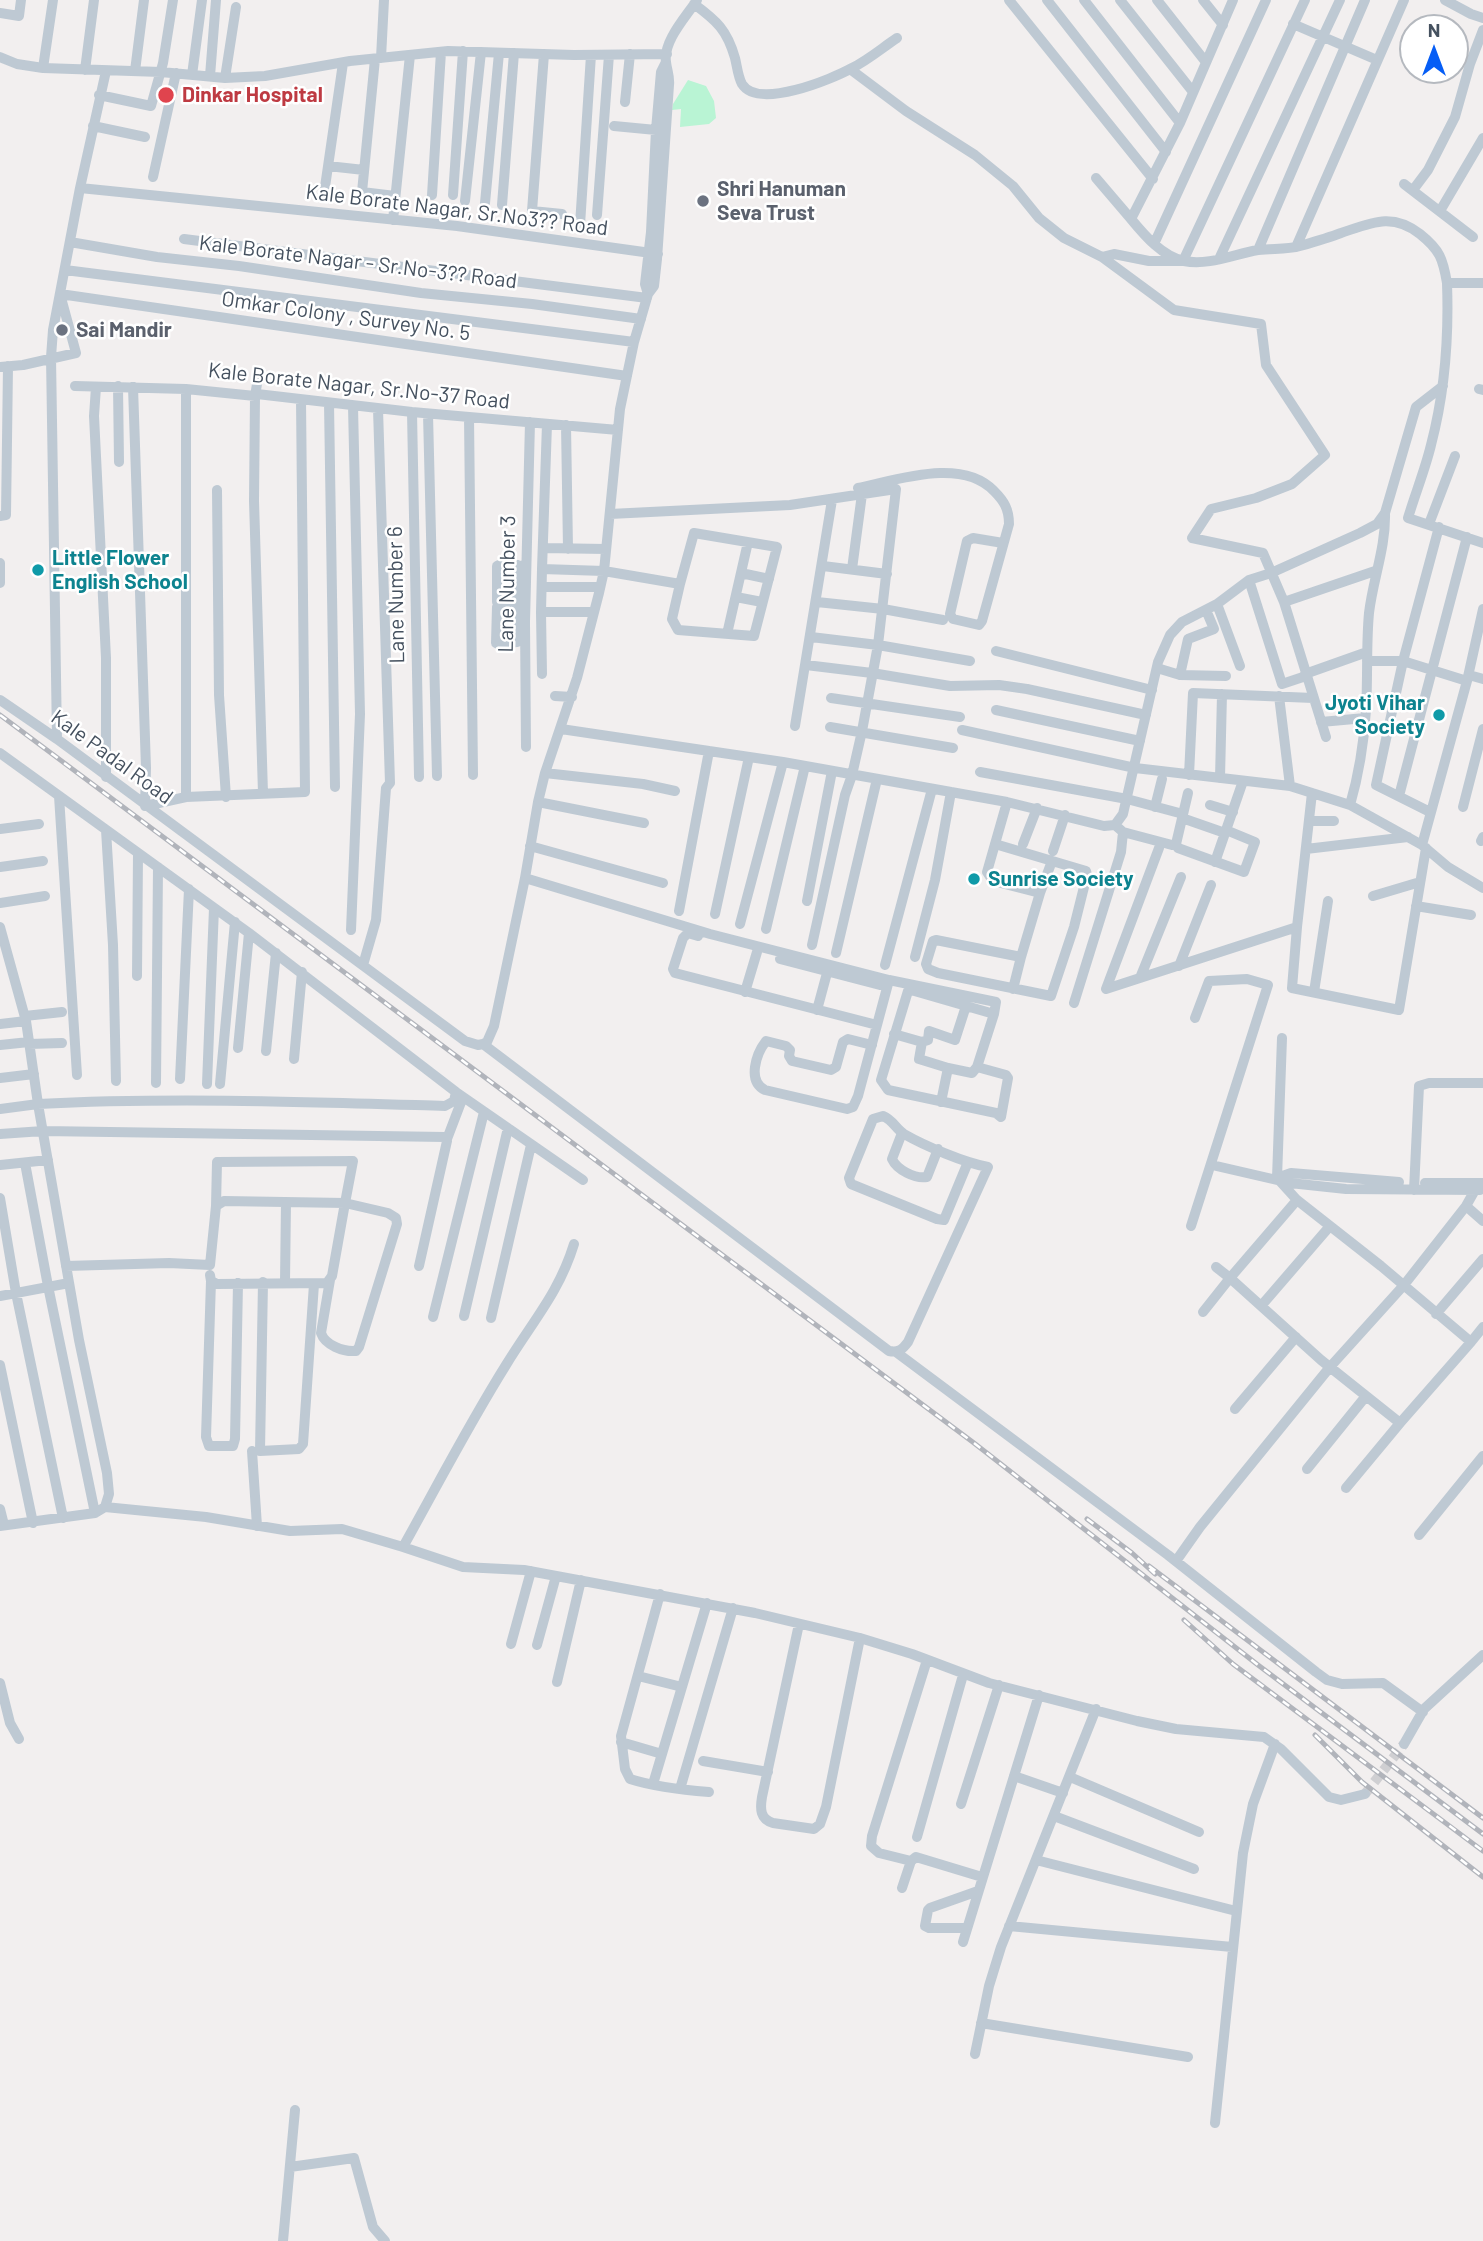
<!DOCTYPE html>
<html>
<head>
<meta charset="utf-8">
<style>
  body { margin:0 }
  #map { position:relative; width:1483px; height:2241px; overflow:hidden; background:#f2efef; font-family:Barlow,sans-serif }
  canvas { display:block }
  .north { position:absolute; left:1399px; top:14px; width:70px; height:70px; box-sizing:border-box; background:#fff; border:2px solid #b5b9bf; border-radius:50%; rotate:0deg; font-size:19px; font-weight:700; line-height:28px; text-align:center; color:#45515f }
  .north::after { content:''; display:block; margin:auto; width:24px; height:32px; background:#065ef6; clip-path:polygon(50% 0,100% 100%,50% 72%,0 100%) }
</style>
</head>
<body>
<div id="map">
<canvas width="1483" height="2241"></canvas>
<div class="north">N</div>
</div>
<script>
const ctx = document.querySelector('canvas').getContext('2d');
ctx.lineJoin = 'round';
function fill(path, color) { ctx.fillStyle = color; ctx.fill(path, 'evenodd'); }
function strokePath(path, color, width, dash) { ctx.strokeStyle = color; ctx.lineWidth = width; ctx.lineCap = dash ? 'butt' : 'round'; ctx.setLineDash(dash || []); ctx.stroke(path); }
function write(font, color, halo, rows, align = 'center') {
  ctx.font = font + ' Barlow,sans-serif'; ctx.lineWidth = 5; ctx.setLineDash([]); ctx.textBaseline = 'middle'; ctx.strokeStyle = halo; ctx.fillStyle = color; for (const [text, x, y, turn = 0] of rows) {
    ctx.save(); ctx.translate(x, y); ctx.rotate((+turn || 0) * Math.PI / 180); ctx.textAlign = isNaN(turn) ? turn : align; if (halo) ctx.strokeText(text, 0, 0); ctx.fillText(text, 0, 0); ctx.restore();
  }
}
const green = new Path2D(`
  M688 80 706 86 714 101 716 118 709 124 680 127 681 109 672 110 673 104Z`);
const minorTunnel = new Path2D(`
  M1365 1794 1404 1744`);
const minor = new Path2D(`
  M1009 0 1153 179
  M1047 0 1166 152
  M1084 0 1180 123
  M1120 0 1193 92
  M1157 0 1205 61
  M1203 0 1223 25
  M1233 0 1180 123 1131 219C1145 236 1162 256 1184 261 1209 266 1234 254 1258 250 1272 248 1286 250 1300 246 1314 242 1328 238 1341 233 1371 223 1392 212 1420 234 1440 250 1443 259 1447 283
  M1445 0 1471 14 1483 18
  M694 4C717 21 727 30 735 58 737 66 738 77 742 84 758 110 832 79 852 68 868 60 882 48 897 38
  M0 13 19 16 21 0
  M1293 24 1377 60
  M544 54 532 211 562 214
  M0 57 17 64 43 68 161 72 225 78 265 76 350 61 448 51 574 55 667 54
  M381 58 384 0
  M375 59 362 192 395 196
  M43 68 53 0
  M850 69 906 111 975 155 1013 186 1039 218 1064 238 1102 257 1174 310 1261 324 1266 365 1325 455 1292 484 1256 498 1211 509 1192 538 1263 553 1284 602 1326 737
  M85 70 94 0
  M135 71 144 0
  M192 75 202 0
  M210 76 216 0
  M225 78 236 7
  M99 95 151 106 163 63 173 0
  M625 102 630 54
  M93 126 145 137
  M614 126 656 130
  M328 166 364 170
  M153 177 176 73
  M1096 178 1131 219
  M1404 184 1473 237
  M325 187 343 63
  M80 188 457 226 658 254
  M1413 190 1428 170 1455 117 1470 64 1483 30
  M432 195 441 52
  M453 195 463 51
  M465 201 481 52
  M485 203 499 53
  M502 205 514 53
  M1440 211 1483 138
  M597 215 609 55
  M393 220 410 55
  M580 225 591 55
  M184 239 647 298
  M70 242 157 257 239 266 421 293 532 304 641 319
  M1154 244 1266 0
  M1296 247 1404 0
  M1258 250 1365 0
  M1102 257 1114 254 1149 261H1183L1305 0
  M1219 259 1340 0
  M65 270 634 342
  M1483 283H1447C1449 338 1445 392 1431 445 1425 470 1415 494 1408 518L1483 543
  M648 294 645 284 651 232 656 130 661 72 666 62
  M0 367 23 365 76 353 60 294 627 376
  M259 372 255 396 254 501 263 793
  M75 386 186 389 255 396 257 394 412 412 618 430
  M118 386 119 462
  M96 387 94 416 106 658V777
  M133 387 146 768 145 806 186 797 305 792 301 400
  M186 389V797
  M1479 389 1483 390
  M329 403 335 787
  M412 412 419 777
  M428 414 437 776
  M469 417 473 775
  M566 425 568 549
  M858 488C897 480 962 457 994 491 1004 501 1009 509 1009 524L982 621 979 625 953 619 950 614 967 541 973 538 1003 543
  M217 490 219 695 226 797
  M610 514 790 505 896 489 878 645 862 731 852 775 845 795 812 945
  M0 516 6 515 8 366
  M1429 524 1455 456
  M543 548 606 549
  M0 563V583
  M517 565V601L515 603 497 602V566L499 565 526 566
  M823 566 887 574
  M542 569 547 424
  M852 569 862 494
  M741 573 769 579
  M1249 580 1282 684 1306 676
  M547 587H600
  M736 597 762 602
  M817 602 883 609 943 620
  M1284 602 1375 571
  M1217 604 1240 666
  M509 607H497L496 643 498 644 517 642V608
  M541 612 542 674
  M594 612H541L542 569 604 571 680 584 672 619 678 630 754 636 777 547 694 533 680 584
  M727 634 748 542
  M811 637 878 645 970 661
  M996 651 1152 690
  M1367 661H1403L1439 527
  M806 665 872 673 950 686 999 685 1027 689 1146 715
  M1157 668 1180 675 1226 676
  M1305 674 1367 652
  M1180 675 1188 639 1214 629 1206 610
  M1469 675 1483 679
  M555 696 572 697
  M1279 696 1290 786
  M831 698 960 717
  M0 700 57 739 465 1041 478 1045 483 1044 889 1351C898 1353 902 1350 908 1342L988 1167C965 1163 925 1146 904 1134 896 1129 893 1120 883 1116L873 1119 849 1178 851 1184 937 1219 944 1220 968 1162
  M996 710 1140 741
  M1321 722 1365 718
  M795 726 832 500
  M830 727 953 748
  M561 729 783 762 1007 802 1104 826 1115 825 1123 814 1158 662 1170 635 1182 622 1217 604 1249 580 1271 573 1360 533 1377 524 1385 513
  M962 730 1135 768 1290 786 1350 805 1422 845 1448 867 1483 888
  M57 739 51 357 53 330 80 188 106 71
  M526 747 525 622 530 422
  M0 753 249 933 456 1092 454 1101 445 1106C310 1102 173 1097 38 1104L26 1021 0 927
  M980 772 1127 799 1183 814
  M545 773 643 784 675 791
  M1189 775 1193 693 1313 698
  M1220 778 1222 694
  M1188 793 1176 844 1178 848 1244 872 1255 842 1226 830
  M59 796 77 1075
  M1399 796 1467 537
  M538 802 644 823
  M1210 805 1233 812
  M1350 805C1359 774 1364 741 1366 710 1368 677 1366 645 1369 613 1373 579 1386 547 1385 513L1416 407 1443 386
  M1155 807 1162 779
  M1463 807 1483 729
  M1430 812 1376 785 1403 661 1467 681 1483 609
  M1182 818 1225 833
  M1309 821H1334
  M0 829 39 824
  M106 830 113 945 116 1081
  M1123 832 1172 845
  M1481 841 1483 837
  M995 844 1086 871 1087 875 1074 927 1051 996 938 973 928 969 926 964 933 941 936 940 1021 957 1040 893 993 881 987 872 1007 802
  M1023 844 1037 808
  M1422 845 1467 681
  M530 846 663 883
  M1306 849 1408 837
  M1053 851 1065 815
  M1215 862 1243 781
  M0 867 43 861
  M525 878 710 934 889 980 996 1002 994 1014 977 1067 1006 1075 1008 1078 1001 1117 996 1113 888 1090 881 1080 908 991 911 990 994 1014
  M1040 893 1052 861
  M1373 896 1420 882
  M807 901 832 771
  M0 903 45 896
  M1416 906 1471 915
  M679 911 709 751
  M715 914 749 757
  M740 924 783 762
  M1297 927 1292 988 1399 1010 1426 848
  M766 929 805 766
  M351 930 360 714 353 406
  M698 936 688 933 683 938 673 969 675 973 877 1025
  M836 953 877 779
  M915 957 935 880 951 792
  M780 959 880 985
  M363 965 376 920 386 788 390 783 378 409
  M885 965 932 789
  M1179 966 1211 885
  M137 976 138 853
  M1140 978 1181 877
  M1013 989 1021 957
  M1106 989 1297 927 1312 793
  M1106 989 1159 848
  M745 992 757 952
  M1314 992 1328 901
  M1074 1003 1121 852 1123 832 1115 825
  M817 1010 827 973
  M25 1016 62 1012
  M0 1024 26 1021
  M894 1034 922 1042
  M1282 1038 1277 1178 1297 1200 1381 1266 1471 1342 1400 1423 1321 1360 1230 1278 1297 1200
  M29 1044 62 1043
  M483 1044 487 1042 494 1026 525 878 538 802 545 773 577 678 599 593 604 571 620 409 634 342 648 294 654 286 657 259 669 85C670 76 667 71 666 62 663 41 686 17 697 0
  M0 1045 29 1042
  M872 1045 848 1039 843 1042 836 1067 831 1070 792 1061 789 1056 790 1050 786 1046 766 1041C756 1054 747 1081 765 1090L847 1109 853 1107 858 1096 888 984 889 980
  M238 1048 249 933
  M266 1051 276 953
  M294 1059 302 972
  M948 1068 972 1073 977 1067
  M0 1078 34 1074
  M180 1079 189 889
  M156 1083 158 867
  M207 1084 214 908
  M220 1084 235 922
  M456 1092 583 1180
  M941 1102 948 1068 919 1059 922 1042 928 1040 929 1031 955 1040 966 1006
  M0 1109 38 1104 79 1340 107 1473 109 1494 105 1507
  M902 1133 892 1159C897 1170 915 1179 927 1177L938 1149
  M0 1134 43 1131 445 1137 447 1141 419 1266
  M447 1139 463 1097
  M25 1163 48 1286 95 1513
  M0 1165 48 1160
  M1212 1165 1290 1183 1346 1189 1480 1190
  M1277 1178 1291 1173 1399 1182
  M1425 1183H1483
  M1414 1190 1419 1086 1429 1083H1483
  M0 1198 16 1293 63 1518
  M1466 1206 1483 1221
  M1191 1226 1268 985 1247 979 1209 981 1195 1018
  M66 1266 169 1263 210 1265 216 1206 217 1162 353 1161 345 1203 388 1213 396 1218 397 1224 359 1347 356 1351C343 1352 325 1345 321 1333L330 1280
  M210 1275 211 1281 217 1284 327 1283 332 1276 345 1203 224 1201 216 1206
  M211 1281 206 1437 209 1446H233L235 1439 238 1283
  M263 1282 260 1451 299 1449 303 1444 314 1284
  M285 1282 286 1202
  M0 1296 69 1283
  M1261 1306 1330 1226
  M1203 1312 1230 1278 1216 1267
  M1436 1314 1483 1259
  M464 1316 508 1128
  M433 1317 484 1112
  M491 1318 531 1145
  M1471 1342 1483 1327
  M896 1352 1168 1555 1316 1672 1327 1680 1342 1684 1383 1683 1423 1712
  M0 1365 33 1523
  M1235 1409 1296 1337
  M252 1451 257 1526
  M1307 1469 1366 1396
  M1346 1488 1400 1423
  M0 1509 4 1525
  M0 1526 95 1513 105 1507 206 1517 290 1531 342 1529 403 1547C437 1486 469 1424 506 1365 532 1322 559 1293 574 1244
  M1419 1535 1483 1456
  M403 1547 463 1567 524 1570 755 1613 860 1638 912 1654 989 1683 1137 1721 1176 1729 1264 1737 1281 1749 1329 1797 1341 1800 1365 1794
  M1176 1561 1200 1527 1330 1367 1404 1285 1466 1206 1479 1183
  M660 1594 621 1736 625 1769 630 1779C655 1787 682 1790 709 1792
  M799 1624 762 1797C760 1809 760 1819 773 1823L814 1829 820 1824 826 1807 860 1638
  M511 1644 531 1571
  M537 1645 556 1576
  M927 1660 872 1836 871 1846 879 1853 911 1861 916 1857 982 1877
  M638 1676 682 1687
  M557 1682 581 1580
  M0 1683 10 1723 19 1739
  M621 1742 662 1754
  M1404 1744 1424 1709 1483 1655
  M703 1761 768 1772
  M1014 1776 1063 1793
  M1070 1777 1199 1832
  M653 1784 707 1603
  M680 1789 733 1608
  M961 1804 999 1685
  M1054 1816 1194 1869
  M917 1837 963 1675
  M1036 1860 1236 1911
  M902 1888 911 1861
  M1009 1926 1232 1947
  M967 1928H929L925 1926 928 1910 930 1908 978 1891
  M963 1942 1039 1695
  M981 2023 1188 2057
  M975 2054 989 1986 1001 1947 1096 1709
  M1215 2123 1243 1853 1253 1804 1275 1744
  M290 2167 354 2158 373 2227 385 2241
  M283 2241 295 2110`);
const rail = new Path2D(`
  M0 715 974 1443 1258 1665 1483 1834
  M1087 1519 1132 1553 1155 1574
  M1149 1566 1483 1818
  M1184 1620 1233 1664 1483 1851
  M1315 1735 1362 1782 1483 1877`);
const markers = [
  [166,95,9,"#e0444e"],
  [703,201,7,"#6b7280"],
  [62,330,7,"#6b7280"],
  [38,570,7,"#0f9aa8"],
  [1439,715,7,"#0f9aa8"],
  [974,879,7,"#0f9aa8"]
];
const healthNames = [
  ["Dinkar Hospital",182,95]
];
const worshipNames = [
  ["Shri Hanuman",717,189],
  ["Seva Trust",717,213],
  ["Sai Mandir",76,330]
];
const streetNames = [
  ["Kale Borate Nagar, Sr.No3?? Road",457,210,7],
  ["Kale Borate Nagar - Sr.No-3?? Road",358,262,7],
  ["Omkar Colony , Survey No. 5",346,316,8],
  ["Kale Borate Nagar, Sr.No-37 Road",359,386,6],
  ["Lane Number 3",507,584,-89],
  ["Lane Number 6",396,595,-91],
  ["Kale Padal Road",112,757,36]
];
const cultureNames = [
  ["Little Flower",52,558],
  ["English School",52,582],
  ["Jyoti Vihar",1425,703,"right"],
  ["Society",1425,727,"right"],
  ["Sunrise Society",988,879]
];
fill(green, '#b9f4d4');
strokePath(minorTunnel, '#cfcfd2', 10, [10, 5]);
strokePath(minor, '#bec9d3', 10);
strokePath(rail, '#b1b4bb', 5);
strokePath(rail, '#fff', 2.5, [8]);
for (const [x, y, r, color] of markers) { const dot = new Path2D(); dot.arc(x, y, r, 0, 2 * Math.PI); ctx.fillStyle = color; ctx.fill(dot); strokePath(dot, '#fff', 2.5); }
write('bold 21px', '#be3a42', '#fff', healthNames, 'left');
write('bold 21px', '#5b616d', '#fff', worshipNames, 'left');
write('21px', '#45515f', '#fff', streetNames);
write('bold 21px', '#0d838f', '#fff', cultureNames, 'left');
</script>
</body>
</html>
